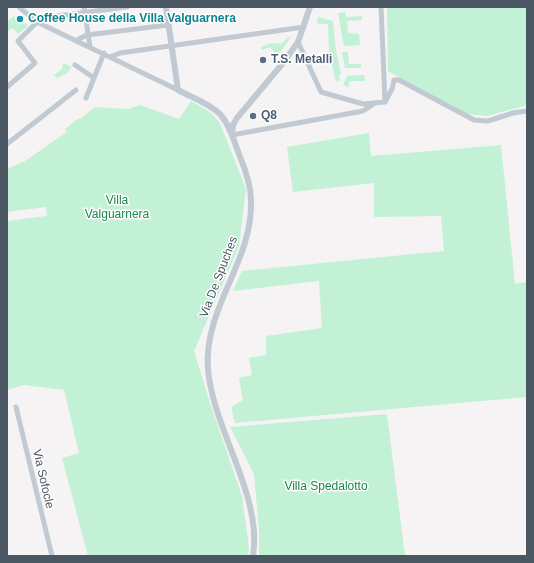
<!DOCTYPE html>
<html>
<head>
<meta charset="utf-8">
<style>
  body { margin:0 }
  #map { position:relative; width:534px; height:563px; overflow:hidden; background:#f5f3f3; font-family:Arial,sans-serif }
  canvas { display:block }
  .frame { position:absolute; inset:0; border:8px solid #4a5661; pointer-events:none }
</style>
</head>
<body>
<div id="map">
<canvas width="534" height="563"></canvas>
<div class="frame"></div>
</div>
<script>
const ctx = document.querySelector('canvas').getContext('2d');
ctx.lineJoin = 'round';
function fill(path, color) { ctx.fillStyle = color; ctx.fill(path, 'evenodd'); }
function strokePath(path, color, width, dash) { ctx.strokeStyle = color; ctx.lineWidth = width; ctx.lineCap = dash ? 'butt' : 'round'; ctx.setLineDash(dash || []); ctx.stroke(path); }
function write(font, color, halo, rows, align = 'center') {
  ctx.font = font + ' Arial,sans-serif'; ctx.lineWidth = 3; ctx.setLineDash([]); ctx.textBaseline = 'middle'; ctx.strokeStyle = halo; ctx.fillStyle = color; for (const [text, x, y, turn = 0] of rows) {
    ctx.save(); ctx.translate(x, y); ctx.rotate((+turn || 0) * Math.PI / 180); ctx.textAlign = isNaN(turn) ? turn : align; if (halo) ctx.strokeText(text, 0, 0); ctx.fillText(text, 0, 0); ctx.restore();
  }
}
const green = new Path2D(`
  M387 7H527V103L524 106 487 116 466 114 388 71Z
  M345 12 346 17 362 16V20L347 21 348 33 359 34 360 45 344 46 338 13Z
  M14 16C17 20 21 25 26 23L28 26 18 34 13 28 7 32V22Z
  M318 17 333 21 336 50 341 75H339L340 80 336 82 329 52 328 24H317Z
  M289 37H291L277 56 270 47 262 50 261 47 271 43 281 44Z
  M342 52H348L349 64H361V68H345Z
  M63 63 72 67 67 73 57 78 54 75 62 69Z
  M364 75 365 81H349V87L343 85 347 76Z
  M191 101 210 112 220 123 246 189 239 246 194 351 211 406 242 496 249 548 248 556H88L62 458 79 453 64 390 24 385 7 390V221L47 216 46 207 7 212V169L25 161 67 132 65 129 79 118 80 119 95 107 128 109 140 105 179 119Z
  M369 133 371 156 501 145 515 284 527 282V397L235 423 231 407 243 400 239 378 252 375 249 358 266 355V336L322 328 319 281 233 291 242 271 444 251 441 216 374 217V183L293 192 287 147Z
  M387 414 405 556H259V530L254 474 230 427Z`);
const minor = new Path2D(`
  M19 7 37 22 178 90
  M84 7 90 47
  M381 7 385 101
  M33 19 127 7
  M77 40 87 35 168 25
  M298 42 321 92 363 104 385 102
  M112 56 120 53 304 27
  M75 65 94 78
  M7 87 35 63 18 41 37 22
  M86 98 104 53
  M385 102 392 89 394 80H399L474 120 488 121 513 113 527 111
  M232 135 363 111 375 103
  M7 144 76 90
  M16 407 52 556`);
const tertiary = new Path2D(`
  M166 7 178 90C191 97 209 103 220 114 230 125 235 144 240 157 246 171 251 186 251 201 253 261 203 309 208 369 213 430 263 496 253 556
  M232 135 233 125 237 118 283 63 298 42 310 7`);
const markers = [
  [20,19,4,"#0f9aa8"],
  [263,60,4,"#5c6f8a"],
  [253,116,4,"#5c6f8a"]
];
const cultureNames = [
  ["Coffee House della Villa Valguarnera",28,19]
];
const serviceNames = [
  ["T.S. Metalli",271,60],
  ["Q8",261,116]
];
const parkNames = [
  ["Villa",117,201],
  ["Valguarnera",117,215],
  ["Villa Spedalotto",326,487]
];
const streetNames = [
  ["Via De Spuches",219,277,-69],
  ["Via Sofocle",43,479,77]
];
fill(green, '#c3f1d5');
strokePath(minor, '#c1cad2', 5);
strokePath(tertiary, '#c1cad2', 6);
for (const [x, y, r, color] of markers) { const dot = new Path2D(); dot.arc(x, y, r, 0, 2 * Math.PI); ctx.fillStyle = color; ctx.fill(dot); strokePath(dot, '#fff', 1.5); }
write('bold 12px', '#0d838f', '#fff', cultureNames, 'left');
write('bold 12px', '#4e5e75', '#fff', serviceNames, 'left');
write('12px', '#17864f', '#fff', parkNames);
write('12px', '#4a5661', '#fff', streetNames);
</script>
</body>
</html>
